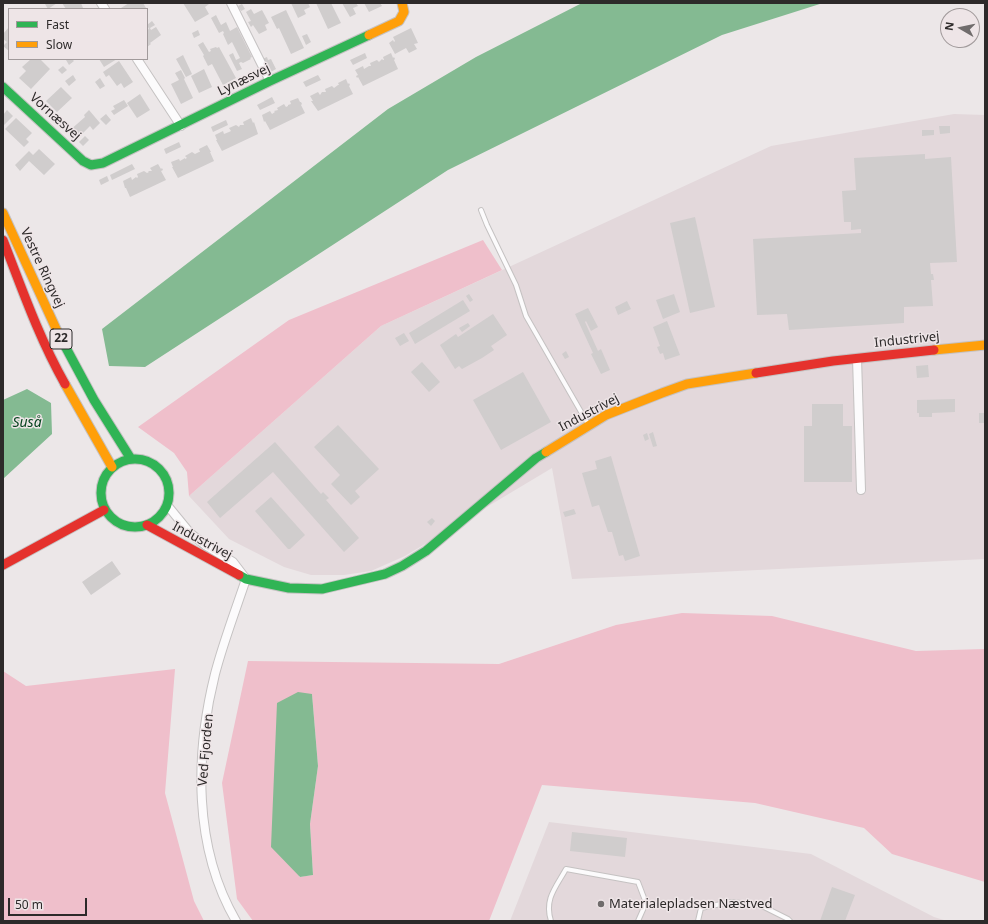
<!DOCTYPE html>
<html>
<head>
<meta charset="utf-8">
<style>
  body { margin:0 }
  #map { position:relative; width:988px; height:924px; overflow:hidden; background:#ece7e8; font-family:"Noto Sans",sans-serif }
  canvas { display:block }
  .frame { position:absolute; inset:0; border:4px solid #2d2a2a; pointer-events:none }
  .legend { position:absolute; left:8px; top:8px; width:140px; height:52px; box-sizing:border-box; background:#eee5e7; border:1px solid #a19a9b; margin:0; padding:5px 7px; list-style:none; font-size:12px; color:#2d2a2a }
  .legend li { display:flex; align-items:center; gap:8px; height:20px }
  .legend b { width:20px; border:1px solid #a19a9b }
  .north { position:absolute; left:940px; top:8px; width:40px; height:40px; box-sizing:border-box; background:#eee5e7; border:1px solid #a19a9b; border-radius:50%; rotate:279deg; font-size:11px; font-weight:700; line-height:16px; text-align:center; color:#2d2a2a }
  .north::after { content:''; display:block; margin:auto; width:14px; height:18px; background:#706c6c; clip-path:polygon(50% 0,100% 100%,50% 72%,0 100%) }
  .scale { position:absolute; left:8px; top:898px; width:79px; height:18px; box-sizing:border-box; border:2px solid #2d2a2a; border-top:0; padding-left:5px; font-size:12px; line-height:14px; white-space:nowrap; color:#2d2a2a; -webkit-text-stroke:3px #eee5e7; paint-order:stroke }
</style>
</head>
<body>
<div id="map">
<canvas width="988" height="924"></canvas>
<div class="frame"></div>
<ul class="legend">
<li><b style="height:5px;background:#30b455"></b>Fast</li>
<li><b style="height:5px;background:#ff9f0a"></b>Slow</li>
</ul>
<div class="north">N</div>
<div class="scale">50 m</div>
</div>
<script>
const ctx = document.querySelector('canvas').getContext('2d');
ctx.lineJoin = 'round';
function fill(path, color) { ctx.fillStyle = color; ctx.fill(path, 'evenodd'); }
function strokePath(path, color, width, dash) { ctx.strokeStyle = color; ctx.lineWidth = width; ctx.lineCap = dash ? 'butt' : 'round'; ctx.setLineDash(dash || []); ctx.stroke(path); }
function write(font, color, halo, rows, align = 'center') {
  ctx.font = font + ' "Noto Sans",sans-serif'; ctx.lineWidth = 3; ctx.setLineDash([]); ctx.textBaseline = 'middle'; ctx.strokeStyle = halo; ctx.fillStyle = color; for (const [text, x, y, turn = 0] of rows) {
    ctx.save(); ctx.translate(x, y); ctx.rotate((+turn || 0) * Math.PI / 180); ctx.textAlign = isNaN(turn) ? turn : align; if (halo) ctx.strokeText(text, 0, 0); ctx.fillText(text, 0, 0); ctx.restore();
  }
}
const built = new Path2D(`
  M954 114 985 115V559L572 579 552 468 405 556 371 571 344 575H311L284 567 229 539 189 496 381 326 771 146Z
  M549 822 811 854 934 917 947 921H510Z`);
const green = new Path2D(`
  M483 240 502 270 381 326 189 496 187 472 174 453 138 427 289 320Z
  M682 613 772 616 916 651 985 649V882L892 854 864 828 755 803 542 785 489 921H253L237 899 222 783 248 661 499 664 616 625ZM312 694 318 766 310 824 313 875 299 877Z
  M175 669 165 793 194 901 204 921H3V671L26 686Z`);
const water = new Path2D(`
  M582 3H823L722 35 448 170 145 367 109 366 102 329 388 109 476 57Z
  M27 389 51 403 52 434 3 479V400Z
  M298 692 312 694 318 766 310 824 313 875 300 877 271 847 277 703Z`);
const building = new Path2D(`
  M47 3H57L48 9 45 4Z
  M62 3H81L83 8 81 9H66Z
  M129 3H143L146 8 144 9H122L121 8Z
  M183 3H208L209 4 205 7 209 14 195 22Z
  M291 3H308L310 7 304 10 306 14 298 18Z
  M316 3H331L341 23 328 29Z
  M342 3H356L358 6 353 8 356 14 350 17Z
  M364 3H380L382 6 369 12Z
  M242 4 245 9 241 11 238 6Z
  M251 9 254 14 262 10 269 23 265 25 267 30 259 34 253 25 251 27 248 22 251 21 246 12Z
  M286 10 304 48 291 54 279 28 277 29 271 17Z
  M216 15 221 25 226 22 230 31 237 27 252 57 250 58 251 59 243 63 241 62 239 63 242 69 237 71 229 55 233 53 236 60 240 58 232 42 228 45 223 34 224 33 223 31 219 33 211 18Z
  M152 21 155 25 150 28 151 30 156 27 161 35 150 43 151 44 147 47V30L149 29 147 25Z
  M9 27V51L3 46 7 42 3 39 4 37 3 36V34Z
  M411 28 418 43 414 44 417 49 409 53 406 48 395 54 389 43 393 40 394 42 395 41 393 37Z
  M198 30 200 35 194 38 192 33Z
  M307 34 311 42 306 45 302 36Z
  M203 42 209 52 211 51 210 49 216 47 217 48 219 47 236 78 223 85 212 64 208 66 203 56 204 55 198 45Z
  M365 53 367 58 353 65 350 60Z
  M391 53 393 58 394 57 395 59 394 60 398 69 363 86 358 77 357 78 356 76 358 75 355 70 363 66 364 69 369 66H371L370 63 377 60 379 62 382 59 383 60H384L383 57Z
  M183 55 192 74 186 77 176 59Z
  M267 57 268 60 271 59 276 69 269 73 262 59Z
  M31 59H40L50 69 31 89 19 78 26 71 22 67Z
  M67 59H72L74 61 69 65 66 60Z
  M99 59H117L104 67Z
  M119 61 133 82 124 88 121 83 117 86 109 75 106 77 103 72Z
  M63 66 67 70 62 74 58 70Z
  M204 69 212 87 199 93 191 76Z
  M181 70 185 78 184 79 193 98 181 104 171 84 179 80 175 73Z
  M73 75 76 80 69 86 65 81Z
  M318 75 321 80 306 87 303 82Z
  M100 78 105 86 100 89 95 82Z
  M346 79 348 84 349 83 350 85 349 86 353 94 318 111 311 101H313L310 96 318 92 320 95 322 92H326L325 89 332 86 334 88 338 85H339L338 83Z
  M61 87 72 98 57 112 46 101Z
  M140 94 150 110 137 118 127 103Z
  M272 97 275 103 260 110 257 105Z
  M298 98 300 102H301L302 104 301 105 305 113 270 130 265 121 264 122 262 115 270 111 272 114 275 112 274 111 278 110 277 108 284 104 286 107 288 106V105L291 104 290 101Z
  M124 100 128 106 114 115 111 111 115 109 113 106Z
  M7 110 13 116 3 126V115Z
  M89 110 100 123 93 130 90 126 77 139 69 131 85 117 84 115Z
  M106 114 111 120 106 125 100 119Z
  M16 118 32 133 26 139 29 142 24 147 5 129Z
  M251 118 253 123 254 122 258 134 222 151 216 140H217L215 135 223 131 224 134 229 132 231 131 229 128 236 125 239 127 240 125H244L243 122Z
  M226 120 228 125 213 132 211 127Z
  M939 126H950V133L940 134Z
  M922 130H934V135L922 136Z
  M85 136 89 140 83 146 79 142Z
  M179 142 181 147 166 154 164 149Z
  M207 145 211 152H210L214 161 178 178 172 167H173L171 162 179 159 180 161 185 158V159L187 158 185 156 192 152 195 154 199 152H200L199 149Z
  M39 149 55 164 44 175 29 161 20 171 15 165 29 151 33 155Z
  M925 154V159L951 157 957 262 930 263 931 274H933L934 280H931L933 306 904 307V323L789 330 787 314 757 315 753 239 861 233V229L851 230V222H844L842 191 856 190 854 158Z
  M132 164 135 169 112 180 110 175Z
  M158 164 161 169 162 168 163 170 161 171 166 180 130 197 126 188H125L123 181 131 177 132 180 136 177 137 178 138 177 137 174 144 171 147 173 149 172 148 171H152L150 168Z
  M107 176 109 181 101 185 99 180Z
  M695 217 715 307 690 313 670 223Z
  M469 294 473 300 470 302 466 296Z
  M674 294 680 312 663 319 656 300Z
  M463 300 470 311 415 344 409 333Z
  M627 301 631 309 618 315 615 307Z
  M588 308 598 327 591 331 586 321 585 322 598 351 601 349 610 370 601 374 591 354 593 353 575 314Z
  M493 314 507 335 491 346 494 350 482 358 462 369 459 366 455 369 440 345 456 334 458 337Z
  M667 321 680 355 665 360 663 353 660 354 657 347 660 346 653 327Z
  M468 323 470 326 462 332 459 328Z
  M404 333 409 341 400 346 395 338Z
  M566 351 569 357 565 359 562 354Z
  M422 362 440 382 429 392 411 372Z
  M928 365 929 377 917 378 916 366Z
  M523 372 551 422 501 450 473 400Z
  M955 399V412L932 413V417H919V413H917V400Z
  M812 404H843V426H852V482H804V426H812Z
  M979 413H985V423H979Z
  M338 425 379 469 355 491 360 497 351 505 331 484 340 475 314 447Z
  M653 432 657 446 653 447 649 434Z
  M647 433 649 439 645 441 643 435Z
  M275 442 321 494 323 492 329 498 326 500 359 538 344 552 273 472 220 518 207 502Z
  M611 456 640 556 625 561 623 555 619 556 612 532H608L599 505 592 507 582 473 597 469 595 461Z
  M271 497 305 535 290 549H288L255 511Z
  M574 509 576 514 565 517 563 512Z
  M432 518 435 521 431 526 427 522Z
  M112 561 121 574 91 595 82 582Z
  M572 832 627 838 625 857 570 851Z
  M832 887 855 895 845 921H820Z`);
const lane = new Path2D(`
  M481 210 487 225 516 285 526 316 588 424
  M551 921C544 899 556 887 566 869L638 882 646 903 638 921
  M698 921 701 908 731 902 760 905 788 919 790 921`);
const street = new Path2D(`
  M101 3 105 9
  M231 3 270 81
  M137 59 181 126
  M857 358 861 490
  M167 505 190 533 205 545 233 562 246 579C236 609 223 643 215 674 195 754 193 847 236 921`);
const fast = new Path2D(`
  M3 87 83 161 91 165 103 163 270 81 369 35
  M58 333 94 400 131 459
  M101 493a34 34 0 1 1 68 0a34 34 0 1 1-68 0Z
  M239 575 246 579 289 588 322 589 385 574 402 566 426 551 536 458 546 452`);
const slow = new Path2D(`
  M369 35 399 21 404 12 402 3
  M3 213 58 333
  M934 350 985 345
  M65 384 112 467
  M546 452 606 415 662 393 687 384 756 373`);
const jam = new Path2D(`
  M3 240C22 289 39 338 65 384
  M756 373 833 361 934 350
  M147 525 239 575
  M3 565 104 510`);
const markers = [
  [601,904,4,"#706c6c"]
];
const shields = [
  [61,339,22]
];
const shieldNames = [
  ["22",61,339]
];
const streetNames = [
  ["Lynæsvej",244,80,-26],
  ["Vornæsvej",55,117,42],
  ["Vestre Ringvej",42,268,65],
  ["Industrivej",907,340,-6],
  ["Industrivej",589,413,-28],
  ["Industrivej",202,541,28],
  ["Ved Fjorden",206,750,-85]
];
const poiNames = [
  ["Materialepladsen Næstved",609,904]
];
const waterNames = [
  ["Suså",27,423]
];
fill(built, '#e3d8db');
fill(green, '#efbfcb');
fill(water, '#84ba92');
fill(building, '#d0cdcd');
strokePath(lane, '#c5c2c2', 6);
strokePath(street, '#c5c2c2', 10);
strokePath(fast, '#c5c2c2', 11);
strokePath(slow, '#c5c2c2', 11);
strokePath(jam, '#c5c2c2', 11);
strokePath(lane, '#fcfbfc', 4);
strokePath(street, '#fcfbfc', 8);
strokePath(fast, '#30b455', 9);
strokePath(slow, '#ff9f0a', 9);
strokePath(jam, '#e5322d', 9);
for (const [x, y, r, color] of markers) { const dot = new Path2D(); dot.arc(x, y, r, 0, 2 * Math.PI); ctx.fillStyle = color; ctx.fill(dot); strokePath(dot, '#eee5e7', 1.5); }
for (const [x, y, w] of shields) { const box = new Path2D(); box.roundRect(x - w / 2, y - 10, w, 20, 3); ctx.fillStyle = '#eee5e7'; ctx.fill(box); strokePath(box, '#2d2a2a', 1); }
write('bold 12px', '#2d2a2a', null, shieldNames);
write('13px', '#2d2a2a', '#eee5e7', streetNames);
write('13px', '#2d2a2a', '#eee5e7', poiNames, 'left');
write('italic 14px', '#05431e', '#eee5e7', waterNames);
</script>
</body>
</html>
